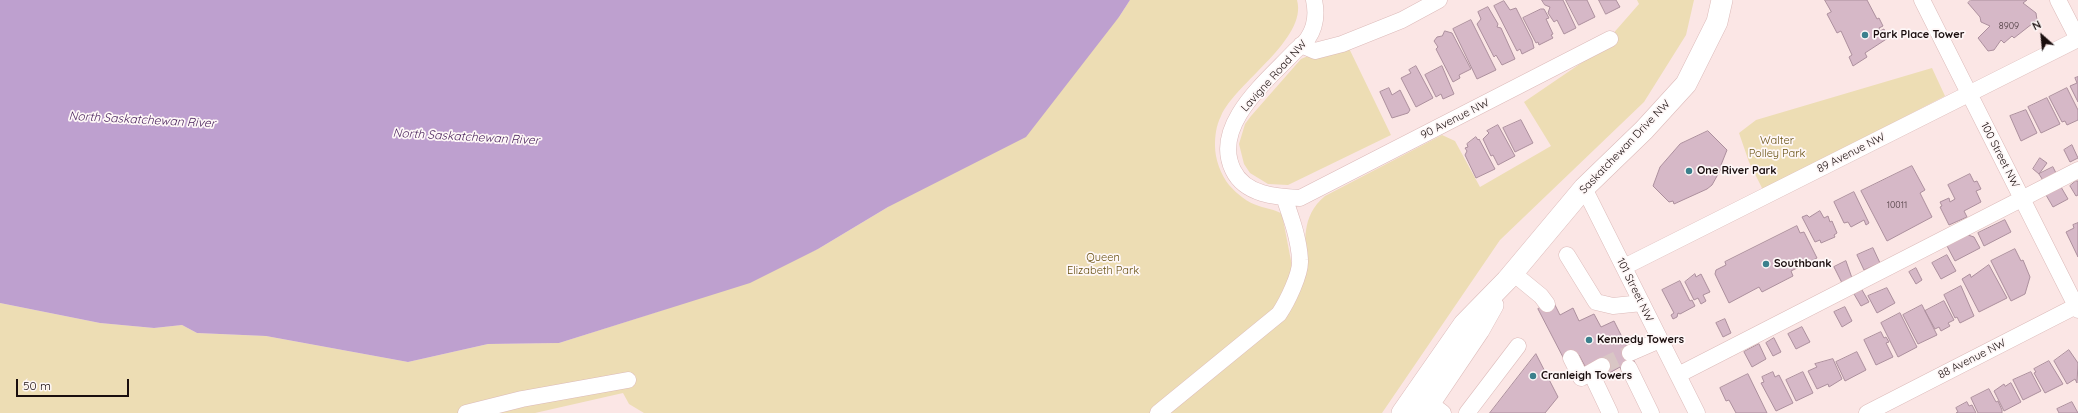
<!DOCTYPE html>
<html>
<head>
<meta charset="utf-8">
<style>
  body { margin:0 }
  #map { position:relative; width:2078px; height:413px; overflow:hidden; background:#fbe6e5; font-family:Quicksand,sans-serif }
  canvas { display:block }
  .north { position:absolute; left:2022px; top:16px; width:40px; height:40px; -webkit-text-stroke:3px #fef7f7; paint-order:stroke; rotate:333deg; font-size:11px; font-weight:700; line-height:16px; text-align:center; color:#1a0e0e }
  .north::after { content:''; display:block; margin:auto; width:14px; height:18px; background:#1a0e0e; clip-path:polygon(50% 0,100% 100%,50% 72%,0 100%) }
  .scale { position:absolute; left:16px; top:379px; width:113px; height:18px; box-sizing:border-box; border:2px solid #1a0e0e; border-top:0; padding-left:5px; font-size:12px; line-height:14px; white-space:nowrap; color:#1a0e0e; -webkit-text-stroke:3px #fef7f7; paint-order:stroke }
</style>
</head>
<body>
<div id="map">
<canvas width="2078" height="413"></canvas>
<div class="north">N</div>
<div class="scale">50 m</div>
</div>
<script>
const ctx = document.querySelector('canvas').getContext('2d');
ctx.lineJoin = 'round';
function fill(path, color) { ctx.fillStyle = color; ctx.fill(path, 'evenodd'); }
function strokePath(path, color, width, dash) { ctx.strokeStyle = color; ctx.lineWidth = width; ctx.lineCap = dash ? 'butt' : 'round'; ctx.setLineDash(dash || []); ctx.stroke(path); }
function write(font, color, halo, rows, align = 'center') {
  ctx.font = font + ' Quicksand,sans-serif'; ctx.lineWidth = 3.5; ctx.setLineDash([]); ctx.textBaseline = 'middle'; ctx.strokeStyle = halo; ctx.fillStyle = color; for (const [text, x, y, turn = 0] of rows) {
    ctx.save(); ctx.translate(x, y); ctx.rotate((+turn || 0) * Math.PI / 180); ctx.textAlign = isNaN(turn) ? turn : align; if (halo) ctx.strokeText(text, 0, 0); ctx.fillText(text, 0, 0); ctx.restore();
  }
}
const green = new Path2D(`
  M1130 0H1297C1308 39 1236 82 1221 116 1216 126 1215 136 1215 146 1215 159 1221 175 1229 185 1237 194 1248 203 1259 206 1267 209 1274 209 1282 214L1292 266 1305 272C1306 242 1300 217 1325 196L1442 135 1455 141 1480 187 1551 146 1524 102 1596 53 1639 4 1637 0H1694L1686 35 1644 102 1500 240 1382 413H644L629 404 623 393 535 413H0V303L100 323 154 328 182 325 197 333 266 336 408 362 488 344 559 343 663 310 818 249 888 207 1119 17Z
  M1345 40 1391 135 1288 185 1268 184 1250 173 1244 164 1239 144 1245 124 1251 116 1301 59Z
  M1932 68 1945 96 1763 190 1749 162 1739 133 1756 120Z`);
const water = new Path2D(`
  M0 0H1130L1119 17 1026 137 888 207 818 249 750 283 559 343 488 344 408 362 266 336 197 333 182 325 154 328 100 323 0 303Z`);
const building = new Path2D(`
  M1542 0H1563L1576 28 1564 34 1557 20 1554 22 1548 13 1550 7 1545 5Z
  M1566 0H1587L1595 17 1579 25Z
  M1599 0H1616L1620 7 1606 14Z
  M1825 0H1867L1877 19 1879 18 1883 26 1879 28 1880 31 1884 29 1888 38 1865 53 1867 57 1853 66 1849 57 1852 55 1841 31 1837 33 1827 14 1831 12Z
  M1971 0H2027L2023 3 2036 13 2037 20 2014 38 2012 36 2004 43 2001 40 1994 50 1988 51 1978 38 1990 26 1981 22 1980 17 1968 3Z
  M1504 1 1510 10 1516 8 1532 40 1534 48 1522 54 1520 49 1517 51 1494 6Z
  M1488 7 1498 24 1497 27 1501 28 1515 59 1502 65 1496 55 1494 57 1477 24 1481 19 1478 12Z
  M1541 9H1544L1549 18 1546 19 1553 34 1551 35 1553 38 1539 45 1538 42 1536 43 1523 18Z
  M1471 20 1496 70 1477 79 1453 29Z
  M1445 31 1452 33 1471 69 1459 75 1460 78 1453 82 1436 49 1438 47 1434 41 1437 37 1442 36Z
  M1416 66 1433 98 1416 107 1401 78 1411 73 1409 70Z
  M1442 66 1454 94 1443 99 1441 94 1436 97 1425 75Z
  M2078 77V102L2070 86 2077 83 2075 78Z
  M1389 88 1392 95 1400 90 1410 110 1408 113 1392 118 1380 92Z
  M2067 88 2078 110V120L2067 125 2065 121 2062 122 2049 97Z
  M2047 98 2060 124 2041 133 2028 107Z
  M2026 110 2037 133 2021 141 2010 116Z
  M1521 120 1533 143 1515 152 1503 128Z
  M1498 125 1515 156 1498 165 1493 155 1491 156 1483 139 1489 133 1487 131Z
  M1708 131 1727 150 1721 165 1722 167 1712 185 1707 189 1674 204 1673 201 1669 202 1653 186 1660 167 1680 144Z
  M1476 137 1478 140 1479 139 1495 169 1476 178 1465 155 1467 151 1465 148 1468 147 1467 144Z
  M2072 145 2078 158 2070 162 2064 150Z
  M2040 158 2047 163 2039 174 2033 169Z
  M1912 166 1925 190 1920 193 1932 217 1887 241 1861 191Z
  M2053 167 2057 175 2044 182 2039 174Z
  M1970 174 1974 182 1977 181 1981 189 1976 191 1981 202 1964 211 1967 217 1949 225 1940 207 1942 206 1940 202 1949 198 1950 202 1955 199 1948 185Z
  M2076 181H2078V195L2076 196 2070 186Z
  M2061 187 2068 199 2053 207 2046 195Z
  M1854 192 1869 223 1866 225 1864 220 1851 227 1848 222 1844 223 1834 202Z
  M1820 211 1824 218 1828 216 1830 222 1832 221 1837 233 1834 235 1835 237 1821 243 1820 240 1815 242 1802 217 1807 215 1809 217Z
  M2005 220 2011 232 1984 246 1978 233Z
  M2078 223V257L2066 232 2074 228 2073 225Z
  M1797 226 1800 233 1804 232 1817 258 1791 271 1793 276 1762 292 1759 287 1729 303 1715 274 1716 270 1726 265 1725 262Z
  M1968 235 1974 237 1980 248 1955 261 1947 246Z
  M1873 248 1880 263 1864 270 1857 255Z
  M2015 249 2021 261 2023 260 2030 277 2025 294 2011 301 1991 261Z
  M1947 255 1956 271 1941 279 1932 263Z
  M1846 261 1852 278 1842 283 1834 267Z
  M1989 265 2007 298 1979 312 1962 279 1970 274 1971 277Z
  M1916 268 1922 280 1916 284 1909 272Z
  M1695 274 1696 277 1701 274 1710 292 1703 295 1706 301 1701 304 1698 298 1694 300 1685 282Z
  M1680 281 1690 301 1692 300 1695 306 1680 314 1678 313 1677 317 1673 319 1671 315 1674 313 1662 290Z
  M1961 286 1974 316 1960 323 1957 317 1955 318 1944 295Z
  M1887 288 1895 303 1877 313 1868 296Z
  M1862 290 1869 302 1861 306 1854 294Z
  M1553 301 1560 315 1573 308 1579 321 1594 314 1601 327 1614 321 1636 365 1622 372 1620 367 1606 375 1599 361 1586 368 1579 355 1565 361 1538 309Z
  M1944 301 1954 320 1948 323 1950 326 1941 331 1939 327 1935 329 1925 311Z
  M1922 305 1937 335 1918 344 1903 315Z
  M1845 307 1852 321 1842 327 1834 312Z
  M1900 313 1917 347 1898 357 1881 323Z
  M1725 319 1731 333 1723 337 1716 323Z
  M1802 327 1810 342 1796 349 1788 334Z
  M1881 332 1884 338 1886 337 1889 342 1886 343 1893 357 1876 365 1864 340Z
  M1774 338 1781 352 1773 356 1766 343Z
  M1759 344 1766 359 1752 367 1744 352Z
  M2069 350 2078 363 2077 383 2075 379 2067 384 2054 361Z
  M1857 352 1866 370 1845 381 1836 362Z
  M1536 354 1558 397 1545 413H1490Z
  M1833 359 1842 379 1829 387 1828 384 1817 389 1808 371 1817 367 1815 364Z
  M2049 361 2063 384 2045 393 2034 373 2036 372 2034 369Z
  M1773 372 1775 377 1779 375 1793 403 1776 411 1761 383 1764 382 1762 377Z
  M1803 372 1813 393 1796 401 1786 380Z
  M2031 372 2041 391 2023 400 2013 380Z
  M1748 374 1767 413H1736L1729 400 1726 401 1720 388Z
  M2011 383 2021 402 2004 411 1994 391 2004 384 2005 386Z
  M1989 389 1996 402 1998 401 2002 410V413H1978L1971 398Z
  M1967 402 1969 406 1972 405 1976 413H1956L1958 412 1956 408Z
  M2072 402 2078 413H2059L2057 409Z`);
const minorTunnel = new Path2D(`
  M1602 366 1630 353`);
const minor = new Path2D(`
  M1314 0C1317 14 1316 26 1308 38 1305 43 1299 47 1295 51 1268 80 1211 125 1233 170 1245 195 1276 197 1300 198L1610 39
  M1922 0 2078 310
  M2058 0 2078 39
  M1301 45 1315 51 1342 44 1402 20 1439 0
  M1584 188 1697 413
  M1567 255 1596 302 1613 306 1642 303
  M1624 267 2078 39
  M1513 273 1541 296 1547 304
  M1630 353 1660 340
  M1571 358 1581 378 1602 366
  M1629 368 1651 413
  M1591 373 1610 413
  M1678 375 2078 170
  M1430 403 1443 413
  M466 413 522 399 628 380
  M1158 413 1279 314C1287 302 1301 274 1300 260 1299 239 1291 217 1284 197
  M1467 413 1518 346
  M1867 413 2078 305`);
const major = new Path2D(`
  M1402 413 1464 324 1507 280 1584 188 1644 130 1686 84 1717 22 1722 0
  M1423 413 1479 330 1493 305`);
const markers = [
  [1865,35,4,"#3b808d"],
  [1689,171,4,"#3b808d"],
  [1766,264,4,"#3b808d"],
  [1589,340,4,"#3b808d"],
  [1533,376,4,"#3b808d"]
];
const numberNames = [
  ["8909",2009,26],
  ["10011",1897,205]
];
const poiNames = [
  ["Park Place Tower",1873,35],
  ["One River Park",1697,171],
  ["Southbank",1774,264],
  ["Kennedy Towers",1597,340],
  ["Cranleigh Towers",1541,376]
];
const streetNames = [
  ["Lavigne Road NW",1274,76,-48],
  ["90 Avenue NW",1455,119,-27],
  ["Saskatchewan Drive NW",1625,147,-46],
  ["89 Avenue NW",1851,153,-27],
  ["100 Street NW",2000,155,63],
  ["101 Street NW",1635,290,64],
  ["88 Avenue NW",1972,359,-27]
];
const parkNames = [
  ["Walter",1777,141],
  ["Polley Park",1777,154],
  ["Queen",1103,258],
  ["Elizabeth Park",1103,271]
];
const waterNames = [
  ["North Saskatchewan River",142,120,3],
  ["North Saskatchewan River",466,137,3]
];
fill(green, '#edddb4');
fill(water, '#bea0cf');
fill(building, '#d6b8c7');
strokePath(building, '#ac8f9d', 1);
strokePath(minorTunnel, '#d9c6c5', 16, [16, 8]);
strokePath(minor, '#dcbab9', 17);
strokePath(major, '#dcbab9', 22);
strokePath(minor, '#fff', 16);
strokePath(major, '#fff', 21);
for (const [x, y, r, color] of markers) { const dot = new Path2D(); dot.arc(x, y, r, 0, 2 * Math.PI); ctx.fillStyle = color; ctx.fill(dot); strokePath(dot, '#fef7f7', 1.5); }
write('9px', '#49383c', null, numberNames);
write('bold 11px', '#1a0e0e', '#fef7f7', poiNames, 'left');
write('11px', '#1a0e0e', '#fef7f7', streetNames);
write('11px', '#675111', '#fef7f7', parkNames);
write('italic 12px', '#4b255e', '#fef7f7', waterNames);
</script>
</body>
</html>
